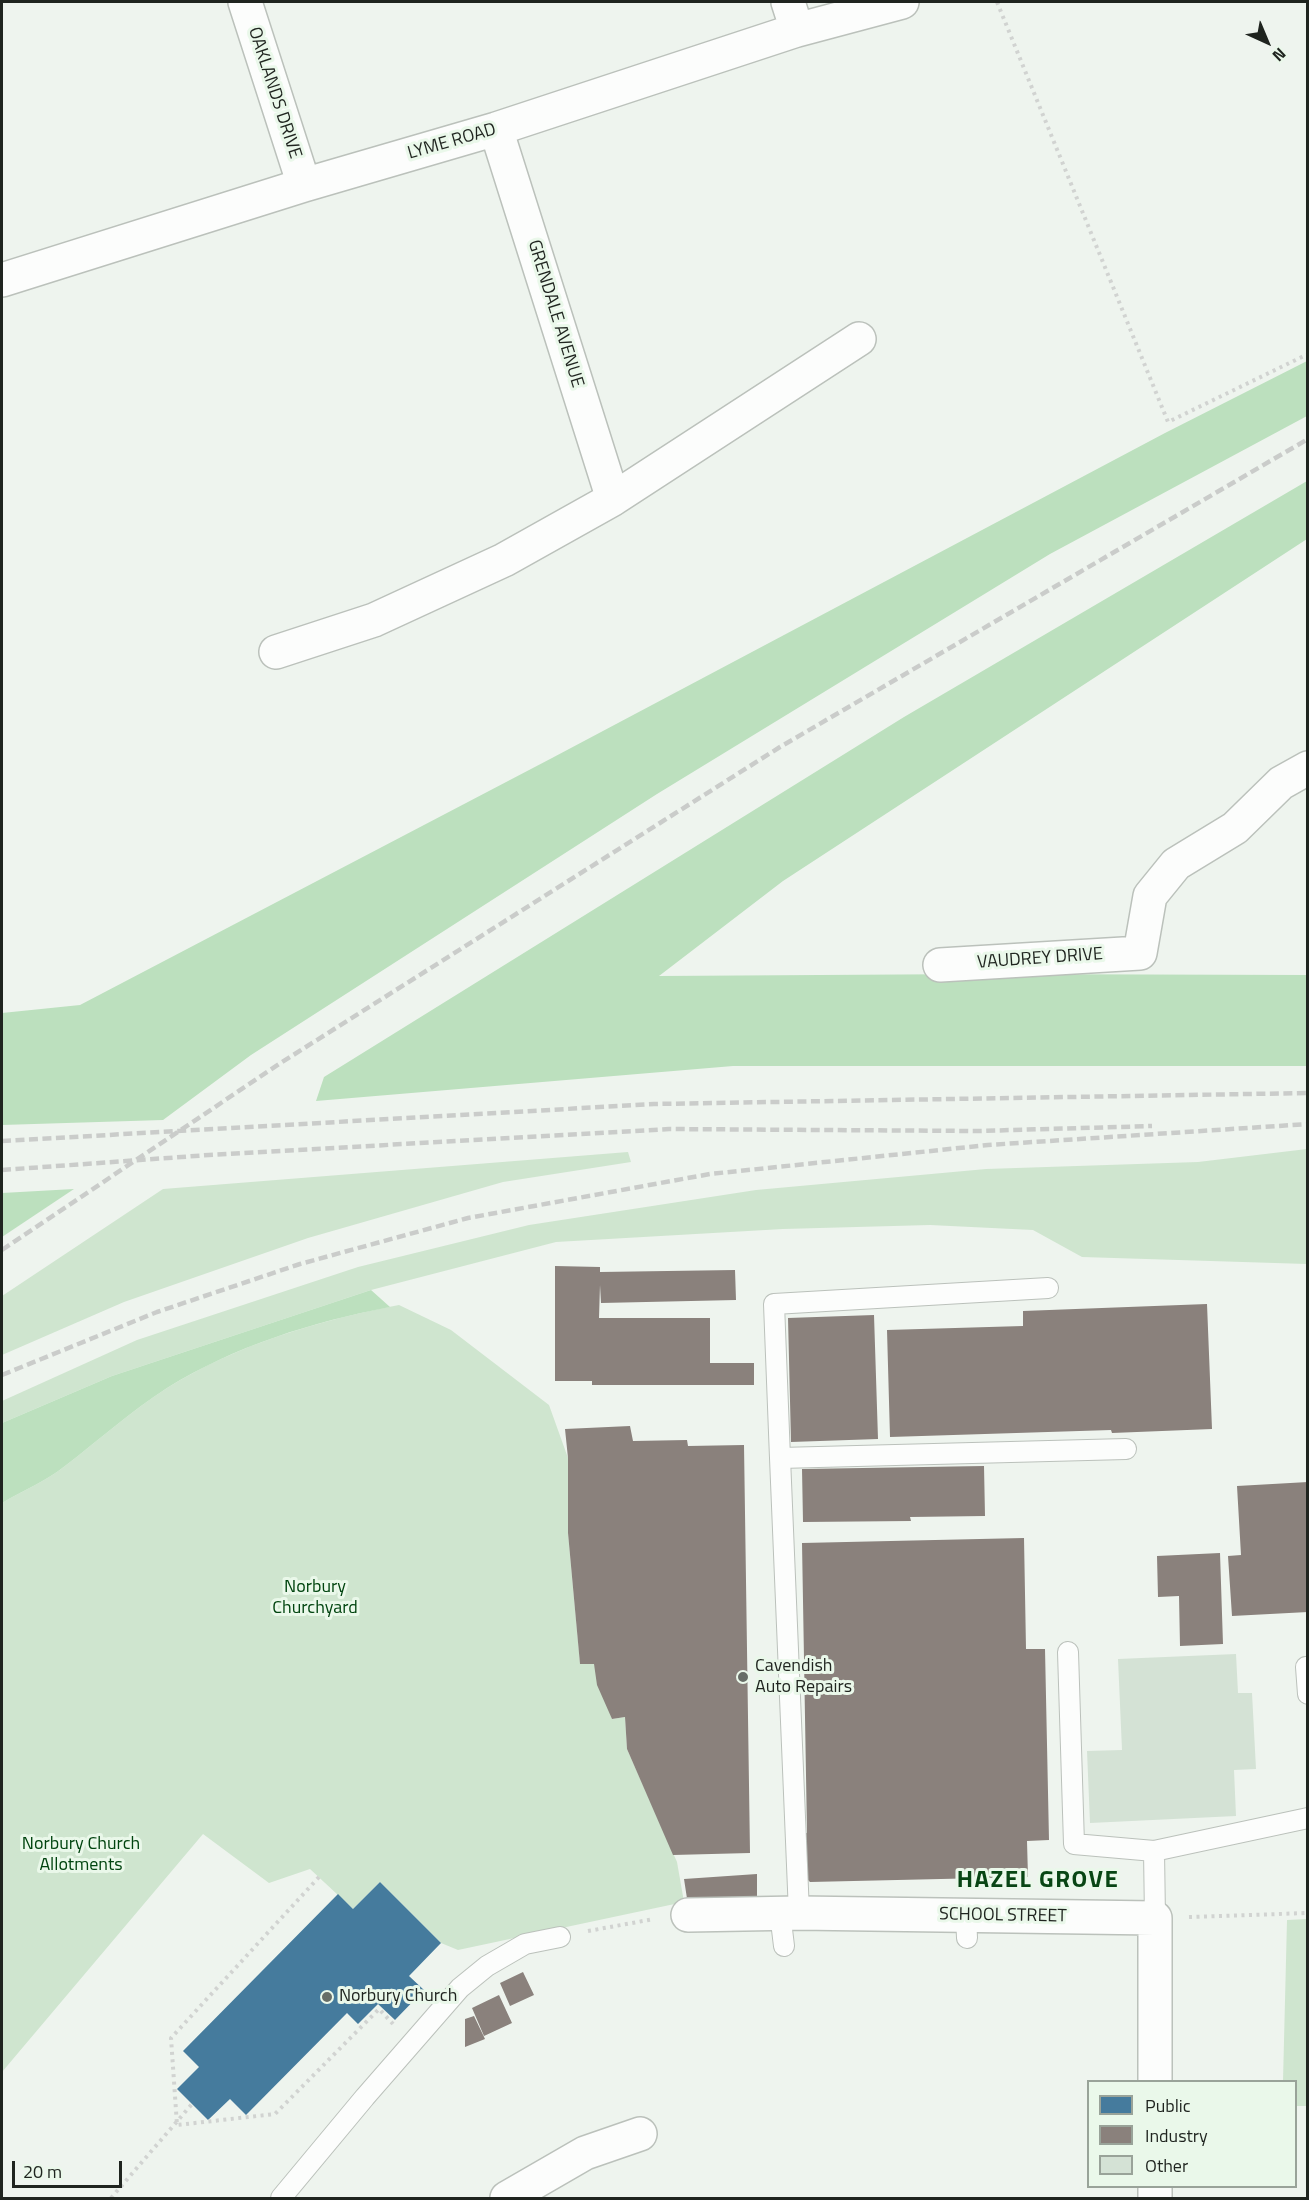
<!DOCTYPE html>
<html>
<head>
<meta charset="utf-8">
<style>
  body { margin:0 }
  #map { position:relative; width:1309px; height:2200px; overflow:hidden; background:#eef4ee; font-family:"Titillium Web",sans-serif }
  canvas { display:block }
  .frame { position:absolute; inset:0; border:3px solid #1f241f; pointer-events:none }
  .legend { position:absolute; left:1087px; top:2080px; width:210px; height:108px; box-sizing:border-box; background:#eaf8ea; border:2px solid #99a399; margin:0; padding:8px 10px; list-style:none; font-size:18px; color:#1f241f }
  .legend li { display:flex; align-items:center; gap:12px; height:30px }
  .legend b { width:30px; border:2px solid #99a399 }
  .north { position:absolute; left:1237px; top:12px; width:60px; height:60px; -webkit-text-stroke:4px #eaf8ea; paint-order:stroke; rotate:136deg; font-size:16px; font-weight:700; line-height:24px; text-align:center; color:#1f241f }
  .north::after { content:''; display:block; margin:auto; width:21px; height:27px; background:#1f241f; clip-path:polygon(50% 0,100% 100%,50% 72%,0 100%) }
  .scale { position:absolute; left:12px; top:2161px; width:110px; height:27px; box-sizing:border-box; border:3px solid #1f241f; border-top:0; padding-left:8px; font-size:18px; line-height:21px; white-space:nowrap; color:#1f241f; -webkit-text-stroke:4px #eaf8ea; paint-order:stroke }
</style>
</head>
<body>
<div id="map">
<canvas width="1309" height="2200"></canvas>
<div class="frame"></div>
<ul class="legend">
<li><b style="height:16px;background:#457b9d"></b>Public</li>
<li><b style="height:16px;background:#8a817c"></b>Industry</li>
<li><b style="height:16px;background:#d4e2d5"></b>Other</li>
</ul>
<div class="north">N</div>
<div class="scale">20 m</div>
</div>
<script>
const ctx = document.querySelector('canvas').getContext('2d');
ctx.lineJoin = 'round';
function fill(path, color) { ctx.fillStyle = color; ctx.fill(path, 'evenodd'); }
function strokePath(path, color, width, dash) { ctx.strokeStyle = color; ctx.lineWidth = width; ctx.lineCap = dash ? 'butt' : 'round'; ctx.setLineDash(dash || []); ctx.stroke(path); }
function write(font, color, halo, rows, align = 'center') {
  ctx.font = font + ' "Titillium Web",sans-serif'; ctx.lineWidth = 6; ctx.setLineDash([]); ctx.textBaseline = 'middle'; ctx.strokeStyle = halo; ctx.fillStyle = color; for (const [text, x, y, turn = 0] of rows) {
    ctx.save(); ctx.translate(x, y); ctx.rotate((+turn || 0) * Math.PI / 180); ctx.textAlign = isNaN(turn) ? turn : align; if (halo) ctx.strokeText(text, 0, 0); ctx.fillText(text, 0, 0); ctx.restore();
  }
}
const green = new Path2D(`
  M1307 1149V1264L1082 1257 1033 1230 930 1225 783 1229 556 1242 371 1290 112 1376 2 1423V1401L137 1340 358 1267 529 1225 756 1190 986 1169 1198 1162Z
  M628 1152 631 1162 503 1182 308 1238 124 1302 2 1355V1296L163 1189Z
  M399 1305 451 1330 549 1405 568 1458V1533L580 1663 594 1664 612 1719 625 1717 627 1749 677 1862 684 1902 458 1950 441 1943 380 1882 353 1909 310 1869 269 1883 203 1834 2 2072V1503C22 1491 46 1481 65 1466 99 1440 131 1411 167 1388 238 1344 317 1321 399 1305Z
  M1307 1919H1308L1307 2106H1296V2082L1283 2081 1287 1920Z`);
const forest = new Path2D(`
  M1307 361V416L1050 554 657 794 251 1055 163 1120 2 1125V1013L80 1005 552 758 1165 433Z
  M1307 481V539L783 881 659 976 980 974 1307 975V1066H733L316 1101 324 1077 904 717Z
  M74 1189 2 1237V1193Z
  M371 1290 390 1307C312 1322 235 1346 167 1388 131 1411 99 1440 65 1466 46 1481 22 1491 2 1503V1423L112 1376Z`);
const public = new Path2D(`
  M380 1882 441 1943 409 1976 424 1990 395 2020 378 2004 358 2024 347 2013 246 2115 230 2099 208 2120 177 2089 199 2067 183 2051 338 1894 353 1909Z`);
const industry = new Path2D(`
  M555 1266 600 1267V1272L735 1270 736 1300 601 1303 600 1285 599 1318H710V1363H754V1385H592V1381H555Z
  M1207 1304 1212 1429 1112 1433 1111 1430 890 1437 887 1330 1023 1326V1311Z
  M874 1315 878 1439 791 1442 788 1318Z
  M630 1426 633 1441 687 1440 688 1446 744 1445 750 1853 673 1855 627 1749 625 1717 612 1719 597 1685 594 1664H580L568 1533V1458L565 1429Z
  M984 1466 985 1516 910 1517 911 1521 803 1522 802 1469Z
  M1308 1482V1612L1232 1616 1228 1556 1241 1555 1237 1486Z
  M1024 1538 1026 1649H1045L1049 1840 1027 1841 1028 1877 810 1882 806 1878 800 1833H807L802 1543Z
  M1220 1553 1223 1644 1180 1646 1179 1596 1158 1597 1157 1556Z
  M757 1874V1908L688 1905 684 1879Z
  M523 1972 534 1995 510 2006 500 1983Z
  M499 1995 512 2023 484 2036 472 2008Z
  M474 2016 485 2039 465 2047V2019Z`);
const building = new Path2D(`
  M1236 1654 1238 1693H1252L1256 1769 1234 1770 1236 1816 1090 1823 1087 1751 1122 1750 1118 1659Z`);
const path = new Path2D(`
  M997 2 1168 422 1308 354
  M319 1877 171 2038 177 2125 275 2114 379 2009 393 2024
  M1189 1917 1308 1913
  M588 1931 654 1919
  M111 2198 192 2104`);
const service = new Path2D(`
  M780 1458 774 1304 1048 1288
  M1068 1652 1074 1844 1154 1851 1308 1818
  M1306 1667 1308 1694
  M1154 1851 1155 1918
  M780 1913 784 1946
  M799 1913 780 1458 1126 1449
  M966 1915 967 1938
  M281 2198 365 2097 460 1988 487 1966 525 1944 560 1937`);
const minor = new Path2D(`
  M245 2 304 185
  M788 2 797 30
  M496 129 613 499
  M2 280 304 185 496 129 797 30 902 2
  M276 652 374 620 504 560 613 499 859 339
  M940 965 1140 953 1150 896 1176 864 1235 828 1281 783 1308 768
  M688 1915 799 1913 1155 1918V2082
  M1155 2186V2198
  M507 2198 585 2153 640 2134`);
const rail = new Path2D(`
  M2 1141 654 1104 1308 1093
  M2 1170 209 1155 669 1129 978 1131 1152 1126
  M2 1250 279 1064 780 747 1308 439
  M2 1375 157 1312 300 1264 468 1218 710 1174 988 1145 1308 1124`);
const markers = [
  [743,1677,6,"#676d67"],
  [327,1997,6,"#676d67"]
];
const streetNames = [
  ["OAKLANDS DRIVE",274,93,72],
  ["LYME ROAD",452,142,-16],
  ["GRENDALE AVENUE",555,314,73],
  ["VAUDREY DRIVE",1040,959,-4],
  ["SCHOOL STREET",1003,1916,1]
];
const parkNames = [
  ["Norbury",315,1588],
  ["Churchyard",315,1609],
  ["Norbury Church",81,1845],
  ["Allotments",81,1866]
];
const poiNames = [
  ["Cavendish",755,1667],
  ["Auto Repairs",755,1688],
  ["Norbury Church",339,1997]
];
const districtNames = [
  ["HAZEL GROVE",1038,1881]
];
fill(green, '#cfe5cf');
fill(forest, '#bce0be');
fill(public, '#457b9d');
fill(industry, '#8a817c');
fill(building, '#d4e2d5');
strokePath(service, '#bbc1bb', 22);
strokePath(minor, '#bbc1bb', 36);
strokePath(path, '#d1d3d1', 4, [3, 4.5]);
strokePath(service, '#fcfdfc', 20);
strokePath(minor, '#fcfdfc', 33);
strokePath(rail, '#caccca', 4.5, [9, 4.5]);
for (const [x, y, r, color] of markers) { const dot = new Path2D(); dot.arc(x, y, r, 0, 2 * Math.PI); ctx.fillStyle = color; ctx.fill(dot); strokePath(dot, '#eaf8ea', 2); }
write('18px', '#1f241f', '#eaf8ea', streetNames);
write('18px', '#00440f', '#eaf8ea', parkNames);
write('18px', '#1f241f', '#eaf8ea', poiNames, 'left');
ctx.letterSpacing = '1.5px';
write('bold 24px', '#084614', '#eaf8ea', districtNames);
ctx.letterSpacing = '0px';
</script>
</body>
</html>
